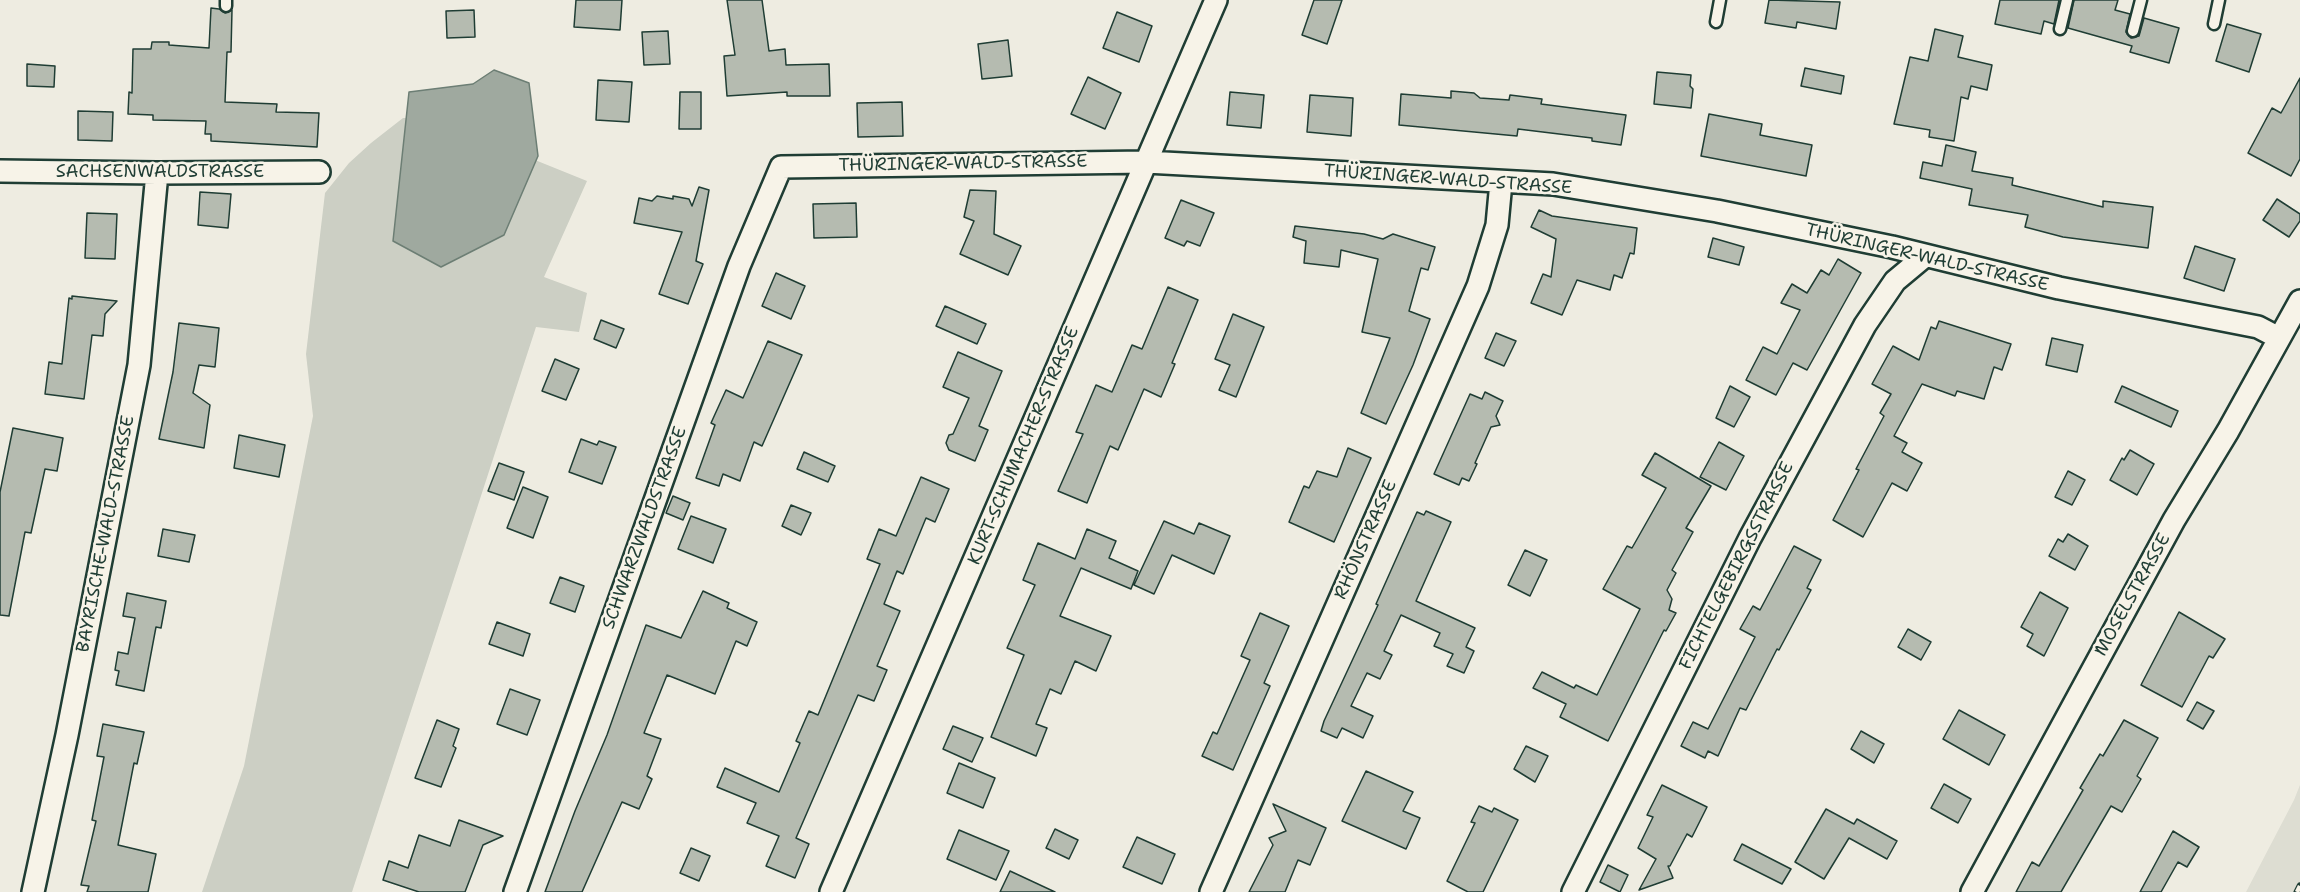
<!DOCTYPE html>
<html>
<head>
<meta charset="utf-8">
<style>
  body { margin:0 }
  canvas { display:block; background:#eeece1 }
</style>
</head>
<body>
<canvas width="2300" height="892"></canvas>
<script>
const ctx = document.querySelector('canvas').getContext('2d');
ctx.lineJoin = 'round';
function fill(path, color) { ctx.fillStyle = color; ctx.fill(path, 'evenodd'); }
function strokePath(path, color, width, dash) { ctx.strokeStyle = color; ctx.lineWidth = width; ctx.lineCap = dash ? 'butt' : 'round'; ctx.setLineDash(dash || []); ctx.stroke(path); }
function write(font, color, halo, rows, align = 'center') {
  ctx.font = font + ' "Shantell Sans",sans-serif'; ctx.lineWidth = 5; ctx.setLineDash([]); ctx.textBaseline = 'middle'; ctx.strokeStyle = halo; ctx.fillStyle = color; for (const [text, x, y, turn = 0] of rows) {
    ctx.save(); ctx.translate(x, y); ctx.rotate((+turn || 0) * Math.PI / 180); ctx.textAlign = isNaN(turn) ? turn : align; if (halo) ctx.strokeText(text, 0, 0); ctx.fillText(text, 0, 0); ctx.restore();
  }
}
const built = new Path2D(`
  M2300 785V892H2246L2294 800Z`);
const green = new Path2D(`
  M403 118H431L587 181 544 277 587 293 579 332 536 327 352 892H202L244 766 313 416 306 354 325 193 349 163 371 143Z`);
const water = new Path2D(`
  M494 70 529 83 538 156 504 235 441 267 393 241 409 92 473 84Z`);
const building = new Path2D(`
  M576 0H622L620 30 574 27Z
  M727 0H762L769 51 785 49 786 65 829 64 830 96H787V92L727 96 724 56 735 55Z
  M1314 0H1342L1327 44 1302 35Z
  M1769 0 1840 2 1836 29 1797 22 1796 28 1765 23Z
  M2000 0H2059L2054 24 2044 21 2041 34 1995 24Z
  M2074 0H2118L2115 10 2130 14 2126 32 2131 38 2139 36 2144 18 2179 28 2169 63 2130 52 2132 46 2068 28Z
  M211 8 219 9 225 13 232 10 231 52H227L225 102 277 104 276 112 319 113 317 147 211 141V134H205L206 121 153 120V115L128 114 129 92 132 93 133 49H151L152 42H169V45L209 48Z
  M474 10 475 37 447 38 446 11Z
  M1117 12 1152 26 1139 62 1103 48Z
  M2227 24 2261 34 2249 72 2216 61Z
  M1935 29 1963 36 1958 57 1992 65 1987 90 1971 86 1968 99 1961 97 1954 141 1929 137 1930 130 1894 124 1910 57 1928 61Z
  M668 31 670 64 644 65 642 32Z
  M1008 40 1012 76 982 79 978 44Z
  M27 64 55 66 54 87 27 86Z
  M1805 68 1844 76 1841 94 1801 86Z
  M1657 72 1691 75 1690 86 1693 89 1691 108 1654 104Z
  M1088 77 1121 93 1105 129 1071 114Z
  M2300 78V159L2291 176 2248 153 2272 108 2281 113Z
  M598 80 632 82 629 122 596 120Z
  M1451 91 1474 93 1480 98 1509 100 1510 95 1542 99 1541 104 1626 115 1621 145 1592 141V138L1518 129 1517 136 1399 125 1401 94 1451 98Z
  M680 92H701V129H679Z
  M1230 92 1264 95 1261 128 1227 125Z
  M1310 95 1353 98 1351 136 1307 132Z
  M902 102 903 136 858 137 857 103Z
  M78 111 113 112 112 141 78 140Z
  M1709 114 1762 124 1760 135 1812 145 1806 176 1701 156Z
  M1946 145 1976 152 1972 171 2013 178 2012 185 2103 207V201L2153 207 2148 248 2063 237 2025 227 2028 215 1969 205 1972 189 1920 178 1923 162 1942 166Z
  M699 187 709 190 696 261 703 264 688 304 659 294 682 232 634 223 639 198 652 201 657 196 673 199V196L689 199 692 206Z
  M970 190 996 191 994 234 1021 246 1008 275 960 254 974 221 964 217Z
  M200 192 231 194 228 228 198 225Z
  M2277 199 2300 214V221L2289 237 2263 220Z
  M1181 200 1214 213 1200 246 1187 241 1184 246 1165 238Z
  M856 203 857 237 814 238 813 204Z
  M1539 210 1552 216 1637 228 1634 254 1630 253 1622 278 1614 275 1610 290 1577 280 1562 315 1531 303 1543 274 1551 277 1556 239 1531 227Z
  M87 213 117 214 115 259 85 258Z
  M1295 226 1364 234 1383 239 1393 234 1435 247 1428 270 1421 268 1409 311 1430 319 1413 365 1386 424 1361 413 1390 338 1362 332 1378 259 1341 250 1339 267 1304 263 1306 241 1293 237Z
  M1713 238 1744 247 1739 265 1708 257Z
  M2195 246 2235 259 2224 291 2184 278Z
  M1838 259 1861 273 1807 370 1793 363 1776 395 1746 380 1763 347 1777 354 1800 310 1781 303 1792 284 1807 293 1821 270 1829 275Z
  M776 273 805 286 791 319 762 306Z
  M1168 287 1198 300 1172 363 1175 364 1161 397 1144 389 1118 450 1110 446 1087 503 1058 491 1083 434 1076 432 1096 385 1112 392 1132 345 1142 349Z
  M72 296 117 301 105 314 103 336 92 335 84 399 45 394 49 362 62 364 69 298 72 299Z
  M945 306 986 324 977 344 936 326Z
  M1233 314 1264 327 1236 397 1219 390 1230 365 1215 359Z
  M601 320 624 329 616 348 594 339Z
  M1939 321 2011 344 2002 370 1994 367 1984 399 1957 391 1955 396 1922 384 1894 436 1907 443 1902 452 1922 463 1907 491 1892 483 1863 537 1833 520 1859 470 1856 469 1884 416 1880 413 1891 394 1872 384 1893 346 1919 360 1931 327 1936 329Z
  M179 323 219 328 215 367 199 365 193 393 210 405 204 448 159 439 173 372Z
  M1496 333 1516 341 1504 366 1485 358Z
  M2052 338 2083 345 2077 372 2046 365Z
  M768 341 802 355 762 446 754 442 740 481 723 474 719 486 696 478 715 425 711 423 726 390 743 398Z
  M958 352 1002 371 979 426 988 430 975 461 949 450 946 443 949 435 953 434 969 398 943 387Z
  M555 359 579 369 566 400 542 391Z
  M1730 386 1750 397 1734 427 1716 418Z
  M2122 386 2178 411 2171 427 2115 402Z
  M1485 392 1503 401 1496 416 1500 425 1491 427 1475 463 1477 464 1469 481 1462 478 1459 485 1434 474 1470 394 1482 399Z
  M13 428 63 438 57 471 45 469 31 533 25 532 9 616 0 615V492Z
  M239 435 285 445 279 477 234 468Z
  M581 439 597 445 599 441 616 447 602 484 569 472Z
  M1719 442 1744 456 1726 490 1700 477Z
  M1348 448 1371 458 1334 542 1289 522 1304 486 1309 488 1317 471 1337 477Z
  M2130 450 2154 464 2137 495 2110 480 2122 458 2124 460Z
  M804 452 835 466 828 482 797 469Z
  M1655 453 1711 486 1686 528 1693 532 1672 570 1676 573 1667 590 1672 599 1669 610 1676 613 1666 631 1664 630 1608 741 1560 717 1566 704 1533 688 1542 672 1574 688 1576 685 1597 695 1640 609 1603 589 1627 546 1632 548 1666 488 1642 475Z
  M499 463 524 472 514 500 488 491Z
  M2068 471 2085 480 2072 505 2055 497Z
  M921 477 949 489 935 522 926 518 903 574 897 571 884 604 900 611 877 666 887 670 874 701 858 695 796 838 809 844 795 878 766 866 779 836 747 823 756 803 717 787 725 768 779 792 800 743 796 741 809 711 818 715 880 564 867 559 879 529 896 536Z
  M523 487 548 497 533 538 507 528Z
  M673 496 690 503 683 520 666 513Z
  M791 505 811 513 801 535 782 526Z
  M1426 511 1451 522 1416 601 1475 628 1466 647 1474 651 1464 673 1447 666 1453 654 1434 646 1440 633 1401 615 1384 651 1392 655 1380 679 1367 673 1351 706 1373 716 1363 738 1342 728 1337 738 1321 731 1324 721 1378 605 1376 604 1417 512 1424 515Z
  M691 516 726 529 713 563 678 549Z
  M1164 521 1194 534 1199 523 1230 536 1214 574 1172 555 1154 594 1134 585Z
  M163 529 195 535 189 562 158 556Z
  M1087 529 1116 541 1109 558 1138 571 1131 589 1081 568 1060 616 1111 636 1096 671 1075 661 1061 694 1050 689 1036 724 1047 728 1036 756 991 737 1024 655 1007 648 1035 585 1023 580 1038 543 1075 559Z
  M2068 534 2088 546 2075 570 2049 556 2058 539 2063 542Z
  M1794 546 1821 560 1807 588 1811 590 1779 650 1777 649 1746 710 1740 708 1718 756 1708 751 1705 758 1681 746 1693 722 1708 729 1755 637 1740 629 1753 606 1760 610Z
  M1525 550 1547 560 1530 596 1508 585Z
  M560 577 584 586 575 612 550 603Z
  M703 591 729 603 727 608 757 622 747 646 736 641 715 694 667 675 644 733 661 739 647 776 652 779 639 809 622 802 582 892H545L575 811 607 735 646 625 681 638Z
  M2040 592 2068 608 2044 656 2027 646 2033 634 2021 627Z
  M127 593 166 601 161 628 156 627 144 691 116 685 119 671 115 670 118 652 128 654 135 618 123 616Z
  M2179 612 2225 639 2213 658 2209 656 2182 707 2141 685Z
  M1260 613 1289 626 1264 683 1270 686 1233 770 1202 756 1213 732 1217 734 1250 660 1241 656Z
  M497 622 530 634 523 656 489 644Z
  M1908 629 1931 642 1921 660 1898 647Z
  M510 689 540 700 527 735 497 724Z
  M2197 702 2214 711 2203 729 2187 720Z
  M1959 710 2005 735 1989 765 1943 739Z
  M437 720 459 729 453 746 456 748 441 787 415 778Z
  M2124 720 2158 738 2137 776 2141 779 2122 812 2111 806 2061 892H2016L2032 862 2039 866 2083 790 2080 788 2100 754 2103 756Z
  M103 724 144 732 137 764 134 763 118 845 156 854 148 892H87L89 886 81 885 96 821 92 820 104 757 97 756Z
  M953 726 983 738 972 762 943 749Z
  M1861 731 1884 744 1874 763 1851 749Z
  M1526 746 1548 756 1535 782 1514 769Z
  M959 763 995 778 983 808 947 793Z
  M1366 771 1413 792 1403 811 1420 818 1406 849 1342 821Z
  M1944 784 1971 799 1958 823 1931 808Z
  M1662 785 1707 807 1692 837 1687 834 1670 866H1668L1673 878 1639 890 1656 859 1638 848 1653 817 1647 815Z
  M1273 804 1326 828 1310 865 1298 860 1285 892H1249L1273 845 1269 838 1286 831Z
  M1479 806 1492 812 1494 808 1518 820 1483 892H1468L1447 881 1475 823 1471 822Z
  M1826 809 1854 824 1857 819 1897 841 1887 859 1849 838 1824 879 1795 862Z
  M459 820 503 836 483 845 465 892H419L383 880 389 861 408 868 419 835 450 846Z
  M1055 829 1078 840 1069 859 1046 848Z
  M959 830 1009 851 996 880 947 859Z
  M2173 831 2199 847 2187 867 2178 862 2161 892H2140Z
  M1137 837 1175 854 1162 884 1123 867Z
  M1742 844 1791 869 1782 884 1734 860Z
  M691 848 710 856 699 881 680 873Z
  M1608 865 1628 875 1620 892 1600 882Z
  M1010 871 1055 892H1000Z`);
const lane = new Path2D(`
  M226 6V0
  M1716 22 1720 0
  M2214 24 2219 0
  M2060 29 2067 0
  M2133 31 2141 0`);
const street = new Path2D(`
  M0 171 157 173 319 172
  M33 892 67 735 139 365 157 173
  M515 892 739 266 781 167 1146 162 1553 184 1717 211 1892 247 2059 288 2258 327 2279 338
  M831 892 1216 0
  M1211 892 1478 286 1497 225 1501 182
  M1573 892 1750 538 1865 325 1895 281 1925 256
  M1972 892 2174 520 2228 431 2300 301`);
const rail = new Path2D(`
  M2297 892 2300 886`);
const streetNames = [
  ["THÜRINGER-WALD-STRASSE",963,164,-1],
  ["SACHSENWALDSTRASSE",160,172],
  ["THÜRINGER-WALD-STRASSE",1448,180,4],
  ["THÜRINGER-WALD-STRASSE",1927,258,13],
  ["KURT-SCHUMACHER-STRASSE",1024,446,-67],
  ["SCHWARZWALDSTRASSE",645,528,-70],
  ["BAYRISCHE-WALD-STRASSE",106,534,-79],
  ["RHÖNSTRASSE",1366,540,-66],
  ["FICHTELGEBIRGSSTRASSE",1737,566,-63],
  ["MOSELSTRASSE",2133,595,-61]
];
fill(built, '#ddddd2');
fill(green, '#cccfc4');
fill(water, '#9fa99f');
strokePath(water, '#6c7e74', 1.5);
fill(building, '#b5bbb0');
strokePath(building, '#1f3d34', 1.5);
strokePath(lane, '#1f3d34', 15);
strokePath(street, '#1f3d34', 26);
strokePath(lane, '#f7f3e8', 10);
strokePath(street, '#f7f3e8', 21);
strokePath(rail, '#1f3d34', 7);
strokePath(rail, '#f7f3e8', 4.5, [14]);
write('18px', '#1f3d34', '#f7f3e8', streetNames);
</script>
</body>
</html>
